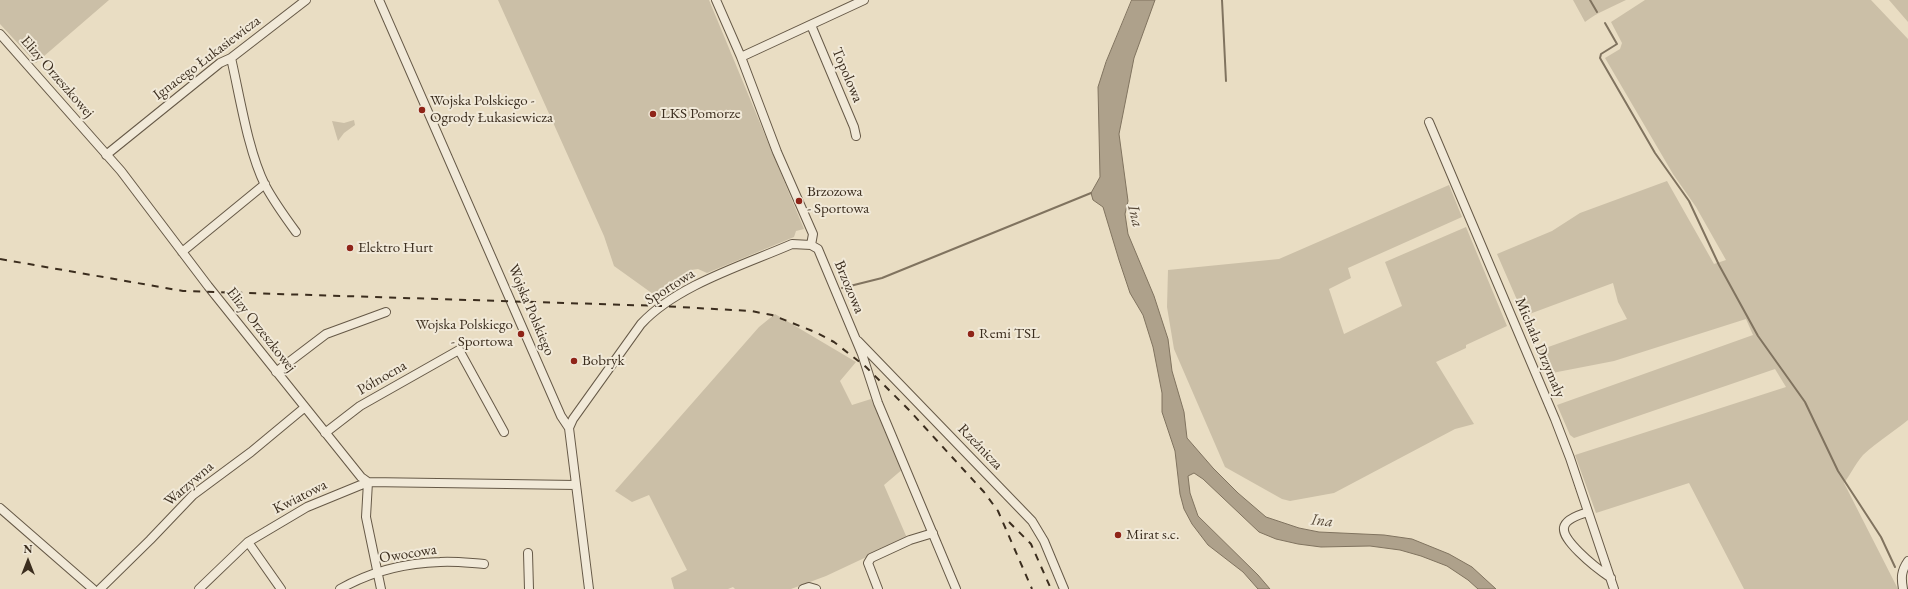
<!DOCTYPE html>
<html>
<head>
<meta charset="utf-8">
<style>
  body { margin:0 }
  #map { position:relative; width:1908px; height:589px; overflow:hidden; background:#e9ddc3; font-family:"EB Garamond",serif }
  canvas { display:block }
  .north { position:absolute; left:8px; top:541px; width:40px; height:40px; -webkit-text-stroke:3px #f1e9d8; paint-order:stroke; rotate:0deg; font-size:11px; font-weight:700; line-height:16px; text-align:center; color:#3b2d1e }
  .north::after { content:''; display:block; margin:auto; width:14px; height:18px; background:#3b2d1e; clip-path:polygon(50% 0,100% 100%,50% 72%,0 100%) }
</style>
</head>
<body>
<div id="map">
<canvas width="1908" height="589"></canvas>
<div class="north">N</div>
</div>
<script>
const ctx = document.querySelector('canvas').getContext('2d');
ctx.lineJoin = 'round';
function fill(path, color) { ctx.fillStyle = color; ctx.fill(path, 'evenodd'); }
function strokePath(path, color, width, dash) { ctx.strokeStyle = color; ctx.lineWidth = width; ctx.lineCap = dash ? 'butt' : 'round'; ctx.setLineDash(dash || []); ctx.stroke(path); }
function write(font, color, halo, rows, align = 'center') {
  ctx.font = font + ' "EB Garamond",serif'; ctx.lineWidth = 4; ctx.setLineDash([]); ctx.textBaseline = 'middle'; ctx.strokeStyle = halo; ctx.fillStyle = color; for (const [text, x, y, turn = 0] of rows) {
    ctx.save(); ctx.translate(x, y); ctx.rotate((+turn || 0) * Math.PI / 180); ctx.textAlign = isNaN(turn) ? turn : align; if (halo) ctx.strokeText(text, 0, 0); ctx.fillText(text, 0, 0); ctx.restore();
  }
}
const green = new Path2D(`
  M0 0H109L36 63 0 24Z
  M498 0H709L804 229 796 231 794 237 707 273 698 269 691 270 680 288 660 299 614 266 604 236Z
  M1573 0H1626C1612 7 1598 12 1585 22Z
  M1645 0H1871L1908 39V420C1893 432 1877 442 1863 455 1855 464 1851 474 1844 483L1898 589H1744L1689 483 1596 513 1575 455 1786 387 1775 369 1574 438 1570 435 1557 405 1753 335 1746 319 1614 361 1547 374 1537 351 1627 319 1618 302 1613 283 1524 316 1497 254 1552 231 1580 213 1667 181 1714 264 1726 260 1696 207 1673 174 1605 58 1620 49 1622 43 1611 22Z
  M1889 0H1908V22Z
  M354 120 355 125 344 133 338 141 332 121 344 123Z
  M1449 185 1462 217 1348 268 1351 278 1329 289 1344 334 1402 306 1385 262 1466 227 1507 326 1466 345V348L1436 362 1474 424 1455 429 1334 493 1290 501 1282 499 1225 467 1174 349 1167 307 1168 270 1279 259Z
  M775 314 856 362 840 381 852 405 871 399 904 468 884 485 907 538 826 576 791 589H735L733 587 728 589H674L671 578 687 570 649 495 632 502 615 491 759 327Z`);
const water = new Path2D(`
  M1132 0H1155L1134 58 1119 134 1128 201 1125 214 1128 234 1154 296 1168 339 1172 371 1184 412 1187 438 1213 468 1238 493 1266 517 1299 528 1319 532 1384 535 1412 539 1449 554 1472 567 1496 589H1478L1468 580 1447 566 1421 556 1400 550 1370 546 1321 547 1298 544 1276 539 1259 532 1203 479 1194 473 1188 476 1190 493 1198 516 1258 575 1270 589H1258L1243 572 1208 545 1192 524 1184 509 1180 494 1175 451 1162 412V393L1153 347 1143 315 1130 293 1119 260 1103 207 1093 200 1091 193 1100 177 1098 87 1106 62Z`);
const stream = new Path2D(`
  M1222 0 1226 81
  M1590 0 1597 12
  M1605 23 1617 44 1601 54 1600 58 1655 153 1689 201 1719 265 1758 336 1805 402 1838 471 1881 537 1895 567
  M842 288 882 278 1091 193`);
const minor = new Path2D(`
  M379 0 561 416 569 428 589 589
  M716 0 741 57 777 152 813 234 811 245
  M811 25 854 127 856 136
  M0 34 121 171 208 286 361 477 368 482 576 485
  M741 57 864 0
  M231 58C240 97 248 151 265 185 274 202 285 217 296 232
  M1429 122 1555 419 1570 458 1614 589
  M106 155 220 63 231 58 306 0
  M182 252 265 184
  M858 341 1032 521 1044 541 1064 589
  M276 372 326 334 386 312
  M569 428 573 419 641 324C677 285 744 265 792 244L811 245 818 249 862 354 878 403 956 589
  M325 433 360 406 459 350 504 432
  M368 482 366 517 381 589
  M0 508 93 589
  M1588 512C1557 521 1558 531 1579 552 1589 562 1599 570 1611 578
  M248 542 281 589
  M528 553 529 589
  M100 589 150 540 193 495 251 452 304 408
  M199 589 248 542 307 507 368 482
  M340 589C370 572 406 563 440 562 455 561 469 563 484 564
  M803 589 809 587 816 589
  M878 589 868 563 871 558 910 540 933 533
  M1903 589C1901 578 1901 571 1908 561`);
const rail = new Path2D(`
  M0 259 183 291 661 306 751 311 772 315 815 332 834 342 866 367 909 410 984 492 998 511 1032 589
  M1009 522 1031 544 1051 589`);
const markers = [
  [422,110,4,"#8f2418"],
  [653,114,4,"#8f2418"],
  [799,201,4,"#8f2418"],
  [350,248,4,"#8f2418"],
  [521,334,4,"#8f2418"],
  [971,334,4,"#8f2418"],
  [574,361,4,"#8f2418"],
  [1118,535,4,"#8f2418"]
];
const streetNames = [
  ["Ignacego Łukasiewicza",207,58,-37],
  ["Topolowa",847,75,67],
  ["Elizy Orzeszkowej",57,77,49],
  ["Sportowa",670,287,-32],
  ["Brzozowa",849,287,67],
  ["Wojska Polskiego",531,310,67],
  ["Elizy Orzeszkowej",261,330,52],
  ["Michała Drzymały",1540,348,67],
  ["Północna",382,378,-30],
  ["Rzeźnicza",980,447,46],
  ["Warzywna",189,484,-41],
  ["Kwiatowa",300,497,-27],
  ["Owocowa",408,554,-9]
];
const poiNames = [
  ["Wojska Polskiego -",430,101],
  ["Ogrody Łukasiewicza",430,118],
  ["LKS Pomorze",661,114],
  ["Brzozowa",807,192],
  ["- Sportowa",807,209],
  ["Elektro Hurt",358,248],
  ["Wojska Polskiego",513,325,"right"],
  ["- Sportowa",513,342,"right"],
  ["Remi TSL",979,334],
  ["Bobryk",582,361],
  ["Mirat s.c.",1126,535]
];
const waterNames = [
  ["Ina",1135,216,76],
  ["Ina",1322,521,6]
];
fill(green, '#cbbfa7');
fill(water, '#aea18b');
strokePath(water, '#80735f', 1);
strokePath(stream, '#80735f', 2);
strokePath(minor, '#665947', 10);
strokePath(minor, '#f1e9d8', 8);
strokePath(rail, '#3b2d1e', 2, [7, 7]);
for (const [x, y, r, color] of markers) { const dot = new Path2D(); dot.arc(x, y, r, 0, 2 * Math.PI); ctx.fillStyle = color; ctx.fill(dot); strokePath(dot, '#f1e9d8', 1.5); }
write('15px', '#3b2d1e', '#f1e9d8', streetNames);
write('15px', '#3b2d1e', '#f1e9d8', poiNames, 'left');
write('italic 16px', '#584a39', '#f1e9d8', waterNames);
</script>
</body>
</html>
